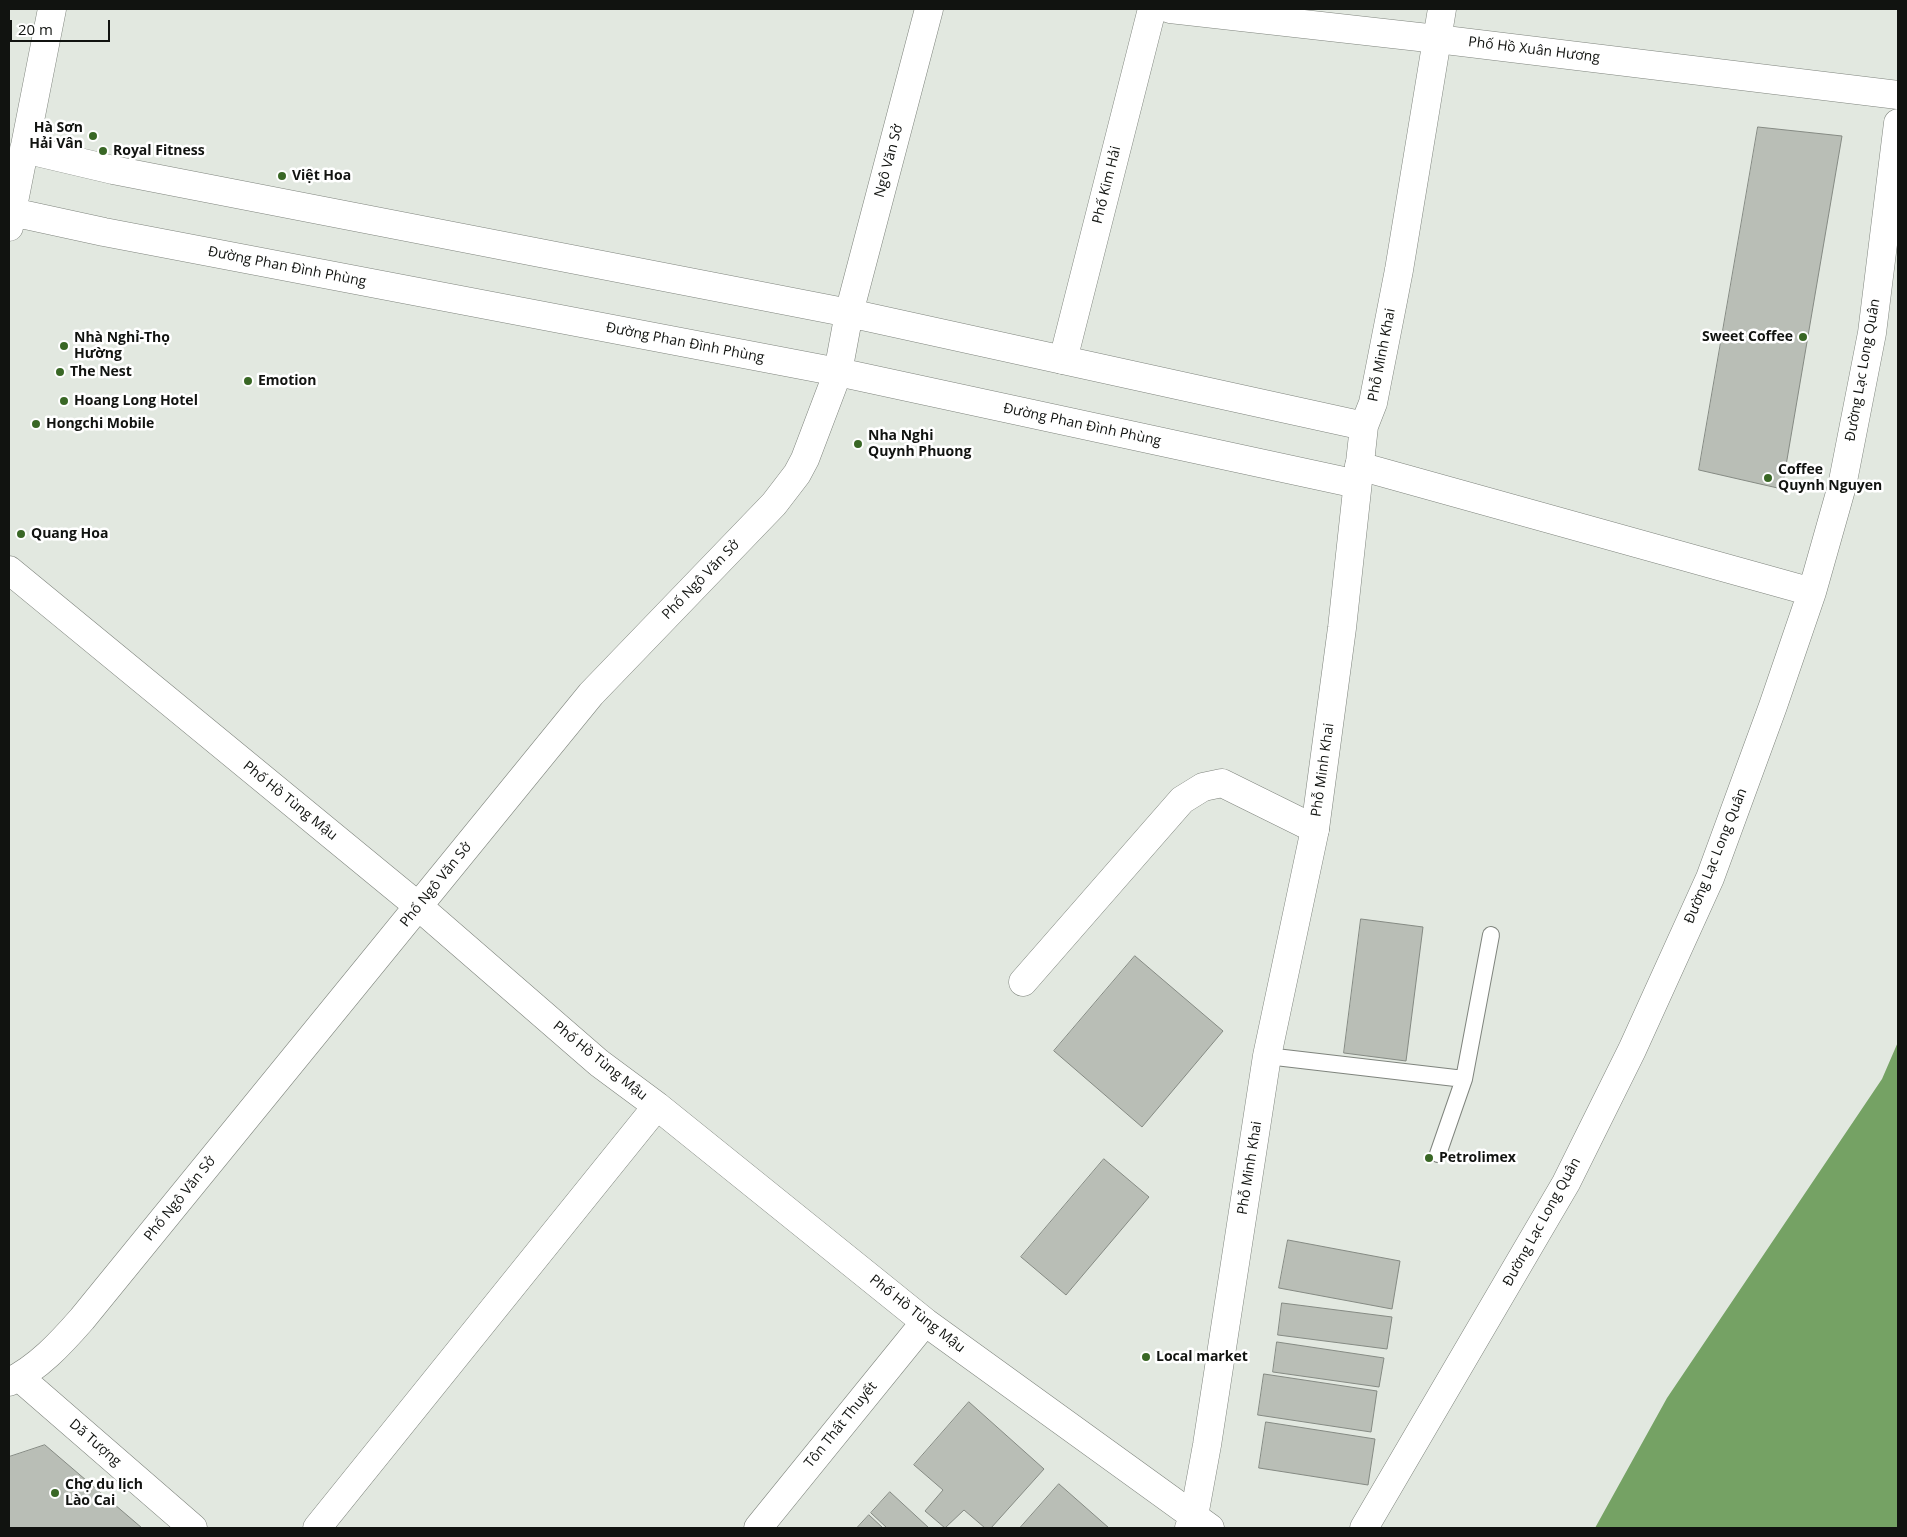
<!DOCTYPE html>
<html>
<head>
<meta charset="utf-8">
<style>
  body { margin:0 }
  #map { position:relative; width:1907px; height:1537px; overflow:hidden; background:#e2e8e0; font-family:"Open Sans",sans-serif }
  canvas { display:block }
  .frame { position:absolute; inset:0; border:10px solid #111310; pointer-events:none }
  .scale { position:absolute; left:10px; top:20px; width:100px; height:22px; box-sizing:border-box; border:2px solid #111310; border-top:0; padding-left:6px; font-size:15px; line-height:18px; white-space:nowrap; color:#111310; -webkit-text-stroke:4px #fff; paint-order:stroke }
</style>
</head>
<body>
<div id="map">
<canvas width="1907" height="1537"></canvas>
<div class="frame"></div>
<div class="scale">20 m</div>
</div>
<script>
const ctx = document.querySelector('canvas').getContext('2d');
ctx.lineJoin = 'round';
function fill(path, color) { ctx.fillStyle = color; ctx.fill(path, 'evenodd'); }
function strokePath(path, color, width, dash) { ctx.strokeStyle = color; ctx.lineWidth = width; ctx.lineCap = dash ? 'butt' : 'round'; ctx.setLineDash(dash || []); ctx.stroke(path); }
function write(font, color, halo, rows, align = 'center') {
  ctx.font = font + ' "Open Sans",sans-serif'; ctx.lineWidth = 5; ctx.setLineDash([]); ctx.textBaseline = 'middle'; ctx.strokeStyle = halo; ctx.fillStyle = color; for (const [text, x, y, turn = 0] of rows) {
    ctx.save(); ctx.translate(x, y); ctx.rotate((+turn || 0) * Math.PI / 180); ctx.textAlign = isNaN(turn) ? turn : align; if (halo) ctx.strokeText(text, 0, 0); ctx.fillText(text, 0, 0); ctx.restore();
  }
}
const water = new Path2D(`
  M1898 1042V1528H1595L1667 1398 1882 1079Z`);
const building = new Path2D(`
  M1758 127 1842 136 1782 489 1699 470Z
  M1361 919 1423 927 1406 1061 1344 1053Z
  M1135 956 1223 1031 1142 1127 1054 1051Z
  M1104 1159 1149 1197 1066 1295 1021 1257Z
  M1288 1240 1400 1261 1392 1309 1279 1288Z
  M1282 1303 1392 1317 1387 1349 1278 1335Z
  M1277 1342 1384 1358 1379 1387 1273 1372Z
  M1264 1374 1377 1391 1371 1432 1258 1415Z
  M969 1402 1044 1469 991 1528H985L964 1510 945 1528 925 1511 943 1490 914 1465Z
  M1266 1422 1375 1439 1368 1485 1259 1468Z
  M45 1445 142 1528H9V1457Z
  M1059 1484 1109 1528H1020Z
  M890 1492 929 1528H887L871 1513Z
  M869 1515 883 1528H857Z`);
const lane = new Path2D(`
  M1267 1056 1464 1079
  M1438 1154 1464 1079 1491 935`);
const street = new Path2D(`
  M1170 9 1437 39 1898 95
  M849 313 929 9
  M1063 360 1152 9
  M1359 466 1812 592
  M9 570 418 906 599 1063 657 1106 925 1322 1210 1528
  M1023 982 1182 800 1203 787 1222 783 1315 829
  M19 1377 193 1528
  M9 1382C38 1368 61 1343 82 1319L591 694 774 504 797 474 805 459 838 372
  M317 1528 657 1106
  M758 1528 925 1322
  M1364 1528 1566 1183 1632 1050 1710 878 1773 706 1812 592 1842 486 1872 333 1898 123`);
const secondary = new Path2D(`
  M24 149 113 170 849 313 1364 426
  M12 212 104 232 838 372 1357 484
  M9 227 52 9
  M838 372 849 313
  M1189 1528 1194 1516 1207 1445 1267 1056 1315 829 1342 628 1364 426 1373 403 1399 270 1442 9`);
const markers = [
  [93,136,5,"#396725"],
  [103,151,5,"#396725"],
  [282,176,5,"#396725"],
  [1803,337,5,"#396725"],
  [64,346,5,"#396725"],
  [60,372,5,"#396725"],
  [248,381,5,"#396725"],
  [64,401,5,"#396725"],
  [36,424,5,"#396725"],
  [858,444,5,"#396725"],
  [1768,478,5,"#396725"],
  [21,534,5,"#396725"],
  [1429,1158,5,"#396725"],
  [1146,1357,5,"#396725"],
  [55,1493,5,"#396725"]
];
const streetNames = [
  ["Phố Hồ Xuân Hương",1534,50,7],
  ["Ngô Văn Sở",889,161,-75],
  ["Phố Kim Hải",1107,185,-76],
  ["Đường Phan Đình Phùng",287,267,11],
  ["Đường Phan Đình Phùng",685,343,11],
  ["Phỗ Minh Khai",1382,355,-79],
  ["Đường Lạc Long Quân",1863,370,-80],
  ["Đường Phan Đình Phùng",1082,425,12],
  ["Phố Ngô Văn Sở",701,580,-46],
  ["Phỗ Minh Khai",1323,770,-82],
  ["Phố Hồ Tùng Mậu",290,801,39],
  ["Đường Lạc Long Quân",1716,856,-68],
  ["Phố Ngô Văn Sở",436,885,-51],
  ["Phố Hồ Tùng Mậu",600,1061,39],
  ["Phỗ Minh Khai",1250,1168,-81],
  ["Phố Ngô Văn Sở",180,1199,-51],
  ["Đường Lạc Long Quân",1542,1222,-61],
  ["Phố Hồ Tùng Mậu",917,1314,38],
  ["Tôn Thất Thuyết",841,1425,-51],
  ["Dã Tượng",95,1443,41]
];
const poiNames = [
  ["Hà Sơn",83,128,"right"],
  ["Hải Vân",83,144,"right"],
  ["Royal Fitness",113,151],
  ["Việt Hoa",292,176],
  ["Sweet Coffee",1793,337,"right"],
  ["Nhà Nghỉ-Thọ",74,338],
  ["Hường",74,354],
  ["The Nest",70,372],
  ["Emotion",258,381],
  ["Hoang Long Hotel",74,401],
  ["Hongchi Mobile",46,424],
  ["Nha Nghi",868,436],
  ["Quynh Phuong",868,452],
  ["Coffee",1778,470],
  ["Quynh Nguyen",1778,486],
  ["Quang Hoa",31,534],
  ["Petrolimex",1439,1158],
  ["Local market",1156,1357],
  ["Chợ du lịch",65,1485],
  ["Lào Cai",65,1501]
];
fill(water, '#75a264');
fill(building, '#b9beb6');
strokePath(building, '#858a83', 1);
strokePath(lane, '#7f847d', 18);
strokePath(street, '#7f847d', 29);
strokePath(secondary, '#7f847d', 29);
strokePath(lane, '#fff', 16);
strokePath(street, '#fff', 28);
strokePath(secondary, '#fff', 28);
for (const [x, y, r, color] of markers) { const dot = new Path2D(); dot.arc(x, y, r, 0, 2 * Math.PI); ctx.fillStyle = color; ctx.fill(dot); strokePath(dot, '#fff', 2); }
write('14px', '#111310', '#fff', streetNames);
write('bold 14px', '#111310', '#fff', poiNames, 'left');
</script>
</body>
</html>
